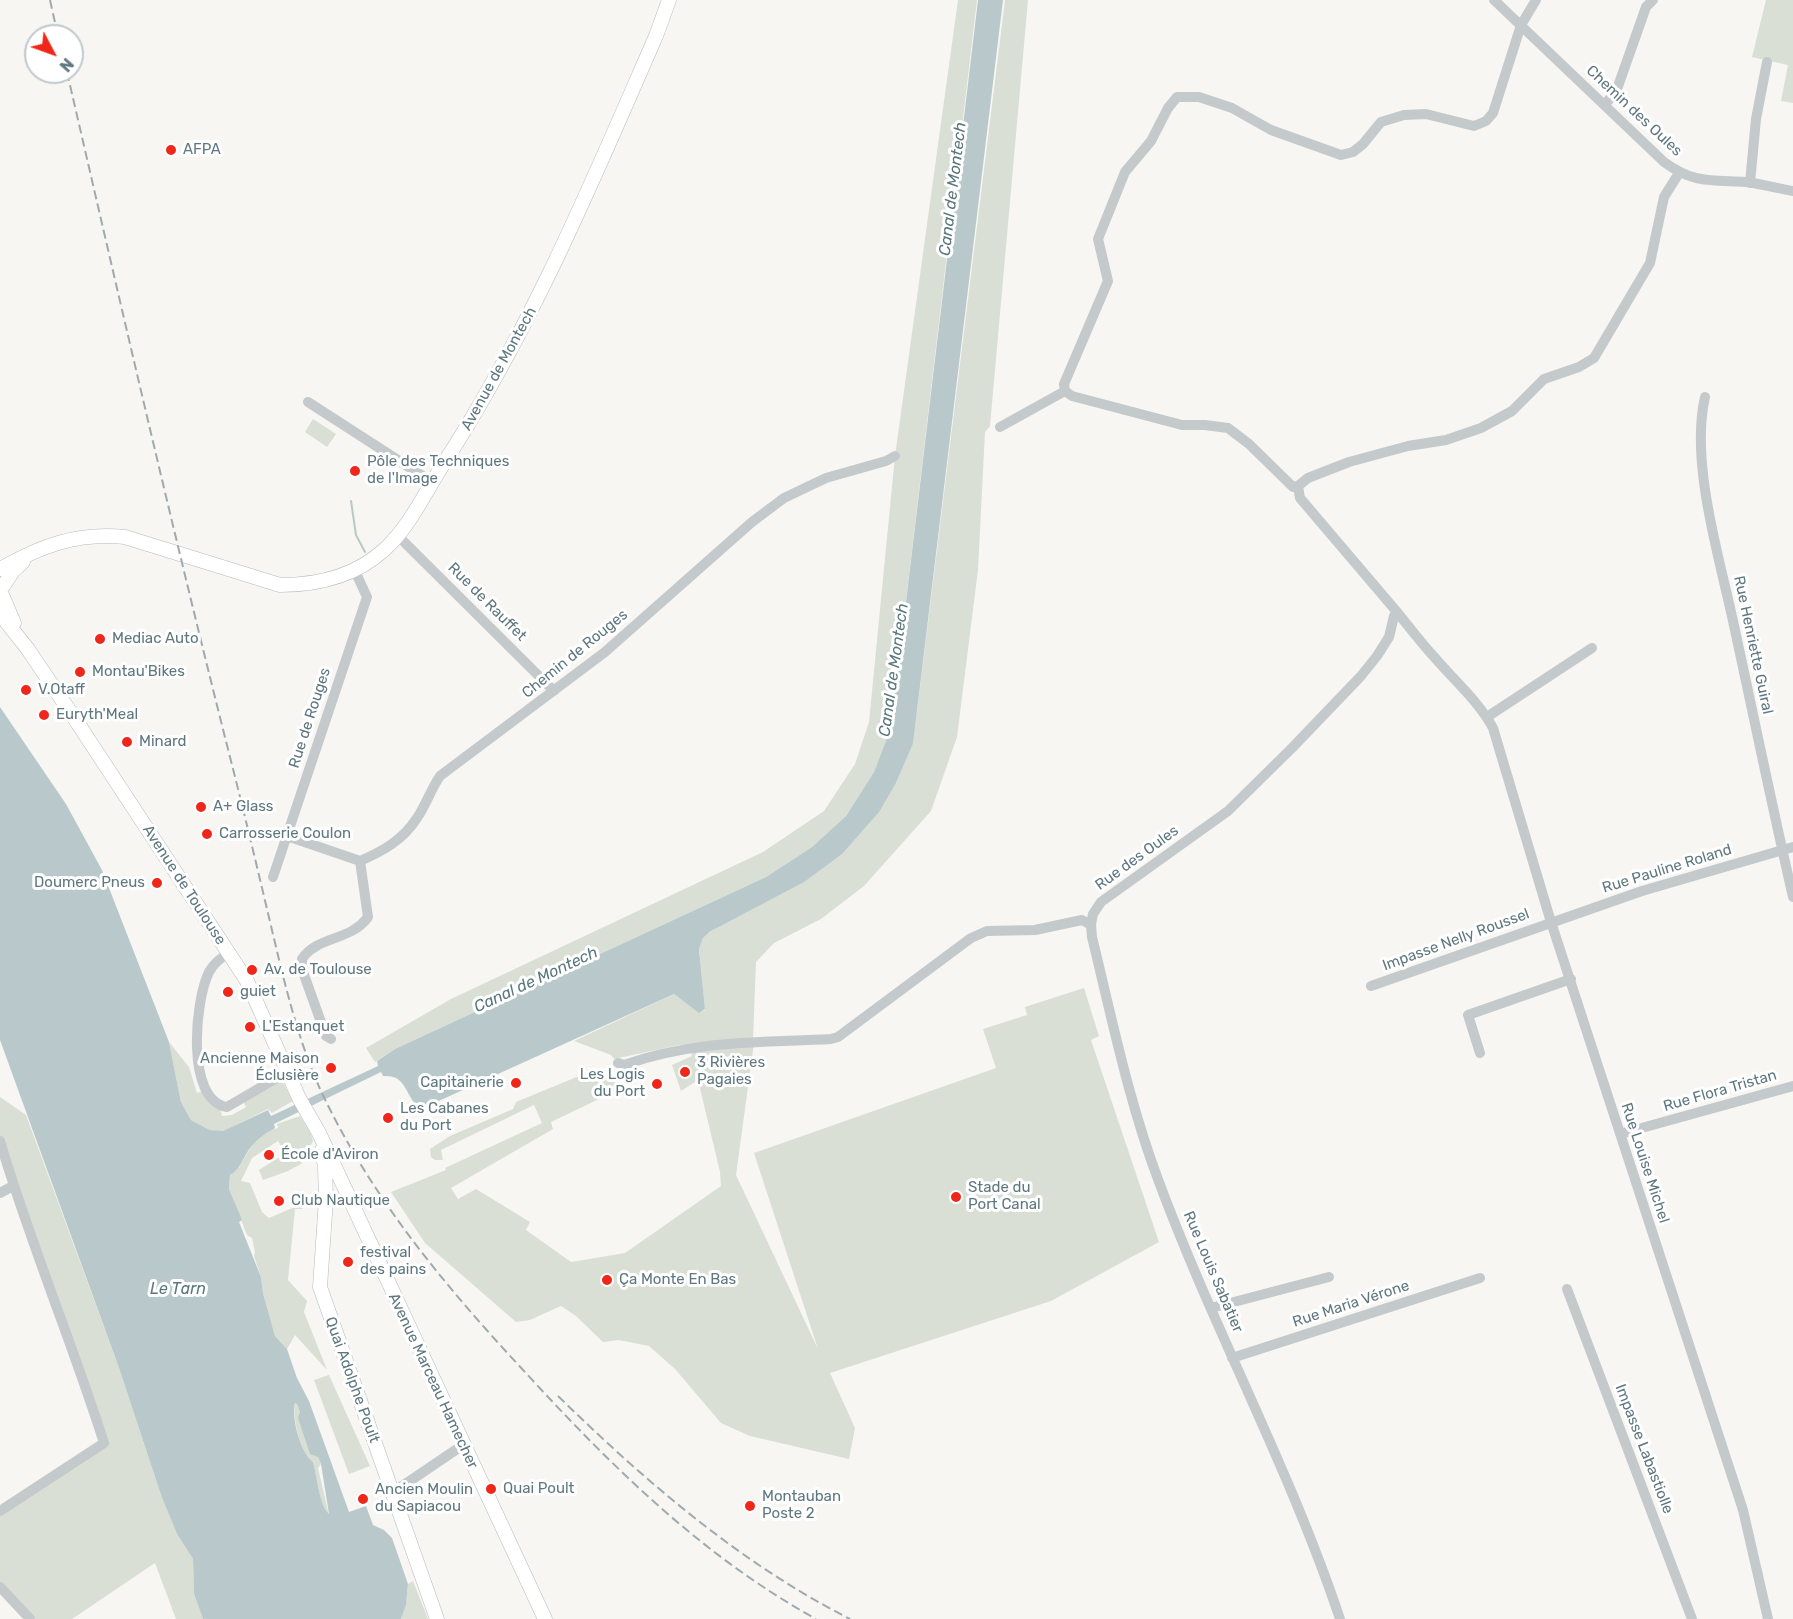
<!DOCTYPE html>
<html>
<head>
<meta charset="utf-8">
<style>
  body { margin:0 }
  #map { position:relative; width:1793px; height:1619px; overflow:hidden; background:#f7f6f3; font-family:Rubik,sans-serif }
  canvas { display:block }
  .north { position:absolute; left:24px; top:24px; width:60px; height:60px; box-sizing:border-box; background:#fff; border:2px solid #bfc9cc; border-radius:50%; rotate:131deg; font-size:16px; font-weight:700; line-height:24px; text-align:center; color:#5f7880 }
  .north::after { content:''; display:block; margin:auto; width:21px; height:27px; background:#ef271a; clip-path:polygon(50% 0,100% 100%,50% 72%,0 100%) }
</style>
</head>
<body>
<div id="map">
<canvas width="1793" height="1619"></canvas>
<div class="north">N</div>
</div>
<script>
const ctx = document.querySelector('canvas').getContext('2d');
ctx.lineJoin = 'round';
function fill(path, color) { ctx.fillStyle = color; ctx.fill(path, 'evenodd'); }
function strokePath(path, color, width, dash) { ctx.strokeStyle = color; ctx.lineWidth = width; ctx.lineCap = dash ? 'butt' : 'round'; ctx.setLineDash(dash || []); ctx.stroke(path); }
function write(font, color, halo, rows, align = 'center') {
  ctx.font = font + ' Rubik,sans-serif'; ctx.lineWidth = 6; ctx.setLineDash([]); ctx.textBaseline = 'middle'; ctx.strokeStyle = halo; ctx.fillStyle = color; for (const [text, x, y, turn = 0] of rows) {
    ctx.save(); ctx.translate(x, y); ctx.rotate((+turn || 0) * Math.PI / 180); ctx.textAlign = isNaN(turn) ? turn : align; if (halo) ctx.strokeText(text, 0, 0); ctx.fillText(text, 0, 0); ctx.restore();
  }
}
const green = new Path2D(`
  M958 0H977L894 702 887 738 874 772 846 816 812 847 766 877 395 1049 375 1062 366 1048 451 999 763 852 824 811 855 764 869 722 895 456Z
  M1005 0H1028L990 426 985 432 978 570 957 737 931 811 864 886 821 919 774 943 756 962 753 1040 679 1045 614 1059 611 1055 574 1041 674 994 699 1012 705 1010 699 948 703 938 896 783 913 744Z
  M1766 0H1793V103L1781 101 1788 65 1752 57Z
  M313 419 336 434 327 447 305 432Z
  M1084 988 1099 1036 1091 1040 1159 1242 1051 1301 830 1373 855 1428 849 1459 750 1436 721 1423 675 1369 649 1346 619 1340 603 1342 576 1316 561 1306 530 1320 516 1322 425 1243 391 1192 446 1170 445 1168 542 1123 534 1105 441 1150 443 1160H435L431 1157 430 1149 450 1136 513 1109 516 1102 596 1069 617 1079 622 1088 551 1122 553 1129 451 1188 458 1199 476 1189 530 1222 526 1230 571 1262 625 1253 721 1186 720 1172 698 1080 681 1091 672 1065 692 1056 690 1047 754 1043 736 1175 818 1349 754 1153 996 1068 983 1029 1027 1015 1025 1007Z
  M169 1042 189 1067 197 1093 202 1091 209 1103 221 1111 222 1116 232 1115 246 1107 243 1101 281 1079 293 1101 272 1113 268 1109 222 1132 210 1130 191 1120 181 1102Z
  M0 1097 26 1115 119 1368 162 1498 177 1534 193 1559 194 1594 203 1619H176L155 1563 72 1619H30L0 1587V1511L104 1443 0 1141Z
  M300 1116 311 1134 313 1141 301 1164 288 1171 263 1180 259 1170 286 1153 278 1141 252 1158 241 1181 250 1183 262 1212 269 1218 309 1201 302 1209H295L288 1280 307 1301 304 1312 327 1370 295 1335 287 1349 275 1336 263 1293 261 1277 254 1256 255 1252 252 1238 247 1235 229 1189 230 1175C246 1168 248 1133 278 1128L277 1124Z
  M329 1375 370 1466 349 1474 314 1380Z
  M295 1403 297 1404 321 1464 318 1468 329 1515C319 1505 317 1476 313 1462 300 1452 292 1418 295 1403Z
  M413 1581 428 1619H401L406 1604 408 1584Z`);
const water = new Path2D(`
  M978 0H1003L913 744 896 783 879 812 842 854 804 882 711 931 703 938 699 949 705 1009 699 1013 674 994 421 1109C404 1097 408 1074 383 1076L381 1072 274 1124 275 1128C266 1133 258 1138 251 1147 244 1155 240 1171 230 1175L229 1189 242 1220 239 1222 261 1277 263 1293 275 1336 287 1349 297 1378 309 1401 349 1512 366 1506 373 1525 384 1530 392 1538 408 1584 406 1605 401 1619H203L194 1594 193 1559 177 1534 162 1498 119 1368 0 1040V707L66 804 102 870 169 1042 181 1102 191 1120 210 1130 223 1131 268 1110 271 1116 378 1066 377 1061 395 1049 766 877 812 847 846 816 874 772 887 738 894 702ZM295 1403 297 1404 300 1412 298 1418 310 1454 318 1457 321 1464 329 1514C319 1505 317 1475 313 1462 300 1452 291 1417 295 1403Z`);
const stream = new Path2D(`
  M351 501 356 535 365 552`);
const minor = new Path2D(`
  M1494 0 1664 162C1694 184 1711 180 1746 182 1761 184 1777 188 1793 191
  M1605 104 1616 92 1646 7 1653 0
  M1750 183 1756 119 1767 62
  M1065 391 1064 384 1108 281 1098 239 1125 172 1151 141 1168 108 1177 97H1199L1232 108 1271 130 1341 155 1353 152 1363 144 1381 122 1404 115 1426 114 1474 126 1486 121 1493 113 1521 25 1536 0
  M1705 397C1690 462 1719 556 1733 621 1753 713 1772 806 1793 897
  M308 402 432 482
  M1298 486 1308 478 1349 462 1408 446 1446 440 1481 428 1512 411 1544 379 1579 367 1594 358 1650 263 1664 197 1679 173
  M397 535 554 691
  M1397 612C1410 628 1422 644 1436 659 1455 681 1479 702 1493 728L1551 922 1743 1510 1768 1619
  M1487 717 1592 648
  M287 836 360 861C383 851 403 840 417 818 426 805 431 789 440 776L605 652 752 522 784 498 826 478 886 461 895 456
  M273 877 367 597 355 571
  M1091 925 1092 937C1112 1019 1129 1103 1159 1182 1214 1330 1290 1469 1340 1619
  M229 953C220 958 214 963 209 972 195 1000 185 1100 227 1107L287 1072
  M1371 986 1642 891 1793 847
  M331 1039 326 1036 303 972 302 959C317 936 351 941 368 917L360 861
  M1480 1053 1468 1015 1571 979
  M618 1063 624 1065C694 1040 758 1043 831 1039L838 1037 971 938 987 931 1035 930 1082 920 1091 925 1093 914 1101 902 1228 811 1292 748 1361 676 1377 656 1389 637 1394 616 1397 612 1300 498 1298 486 1293 487 1249 444 1228 428 1205 425H1182L1072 396 1065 391 1000 427
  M1620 1134 1793 1086
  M0 1141C30 1243 72 1342 104 1443L0 1511
  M0 1193 13 1186
  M1567 1289 1692 1619
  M1211 1308 1329 1277
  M1232 1358 1480 1278
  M392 1493 463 1445
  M0 1587 30 1619`);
const major = new Path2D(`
  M0 569C41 546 77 532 125 537L280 585C319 585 356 576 385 549 410 526 426 491 444 463 531 329 592 182 656 36L669 0
  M4 585 13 571 23 562
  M2 595 14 623
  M0 614 27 648 73 716 247 981 299 1098 319 1133 354 1208 545 1619
  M322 1150 325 1167 326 1199 320 1287 437 1619`);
const rail = new Path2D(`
  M50 0 58 36
  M67 72C120 302 173 532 231 761 245 816 258 871 271 926 284 981 297 1037 320 1089 370 1196 444 1285 524 1371 611 1466 702 1556 816 1619
  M558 1396C646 1482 740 1563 850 1619`);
const markers = [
  [171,150,6,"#ef271a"],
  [355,471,6,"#ef271a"],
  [100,639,6,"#ef271a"],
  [80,672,6,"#ef271a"],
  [26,690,6,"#ef271a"],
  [44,715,6,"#ef271a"],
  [127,742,6,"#ef271a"],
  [201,807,6,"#ef271a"],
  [207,834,6,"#ef271a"],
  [157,883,6,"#ef271a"],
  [252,970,6,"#ef271a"],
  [228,992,6,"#ef271a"],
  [250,1027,6,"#ef271a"],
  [331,1068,6,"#ef271a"],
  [685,1072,6,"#ef271a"],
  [516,1083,6,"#ef271a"],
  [657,1084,6,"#ef271a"],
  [388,1118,6,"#ef271a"],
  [269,1155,6,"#ef271a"],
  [956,1197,6,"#ef271a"],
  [279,1201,6,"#ef271a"],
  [348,1262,6,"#ef271a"],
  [607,1280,6,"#ef271a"],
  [491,1489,6,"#ef271a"],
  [363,1499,6,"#ef271a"],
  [750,1506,6,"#ef271a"]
];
const streetNames = [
  ["Chemin des Oules",1634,111,43],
  ["Avenue de Montech",499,369,-61],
  ["Rue de Rauffet",487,602,45],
  ["Rue Henriette Guiral",1753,645,78],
  ["Chemin de Rouges",575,654,-39],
  ["Rue de Rouges",310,718,-72],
  ["Rue des Oules",1137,858,-36],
  ["Rue Pauline Roland",1667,869,-17],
  ["Avenue de Toulouse",184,885,57],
  ["Impasse Nelly Roussel",1456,940,-20],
  ["Rue Flora Tristan",1720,1091,-16],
  ["Rue Louise Michel",1645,1163,72],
  ["Rue Louis Sabatier",1213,1272,67],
  ["Rue Maria Vérone",1351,1304,-18],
  ["Quai Adolphe Poult",352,1380,70],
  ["Avenue Marceau Hamecher",433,1381,65],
  ["Impasse Labastiolle",1644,1449,69]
];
const poiNames = [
  ["AFPA",183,150],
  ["Pôle des Techniques",367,462],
  ["de l'Image",367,479],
  ["Mediac Auto",112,639],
  ["Montau'Bikes",92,672],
  ["V.Otaff",38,690],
  ["Euryth'Meal",56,715],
  ["Minard",139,742],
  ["A+ Glass",213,807],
  ["Carrosserie Coulon",219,834],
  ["Doumerc Pneus",145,883,"right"],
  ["Av. de Toulouse",264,970],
  ["guiet",240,992],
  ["L'Estanquet",262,1027],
  ["Ancienne Maison",319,1059,"right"],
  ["Éclusière",319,1076,"right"],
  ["3 Rivières",697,1063],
  ["Pagaies",697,1080],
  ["Les Logis",645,1075,"right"],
  ["du Port",645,1092,"right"],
  ["Capitainerie",504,1083,"right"],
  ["Les Cabanes",400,1109],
  ["du Port",400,1126],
  ["École d'Aviron",281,1155],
  ["Stade du",968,1188],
  ["Port Canal",968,1205],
  ["Club Nautique",291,1201],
  ["festival",360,1253],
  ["des pains",360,1270],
  ["Ça Monte En Bas",619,1280],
  ["Quai Poult",503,1489],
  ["Ancien Moulin",375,1490],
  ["du Sapiacou",375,1507],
  ["Montauban",762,1497],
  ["Poste 2",762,1514]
];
const waterNames = [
  ["Canal de Montech",953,189,-83],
  ["Canal de Montech",894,670,-82],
  ["Canal de Montech",536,980,-25],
  ["Le Tarn",178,1289]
];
fill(green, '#d9dfd4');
fill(water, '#b9c9cb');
strokePath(stream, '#b9c9cb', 2);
strokePath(major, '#b4bbbe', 15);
strokePath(minor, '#c4c9cb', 10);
strokePath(major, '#fff', 14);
strokePath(rail, '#a0aaae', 2, [9, 4.5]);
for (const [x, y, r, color] of markers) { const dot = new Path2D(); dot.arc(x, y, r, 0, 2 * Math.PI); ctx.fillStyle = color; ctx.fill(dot); strokePath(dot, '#fff', 2); }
write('15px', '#5f7880', '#fff', streetNames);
write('15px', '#5f7880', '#fff', poiNames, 'left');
write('italic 16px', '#5a787c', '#fff', waterNames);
</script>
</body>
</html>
